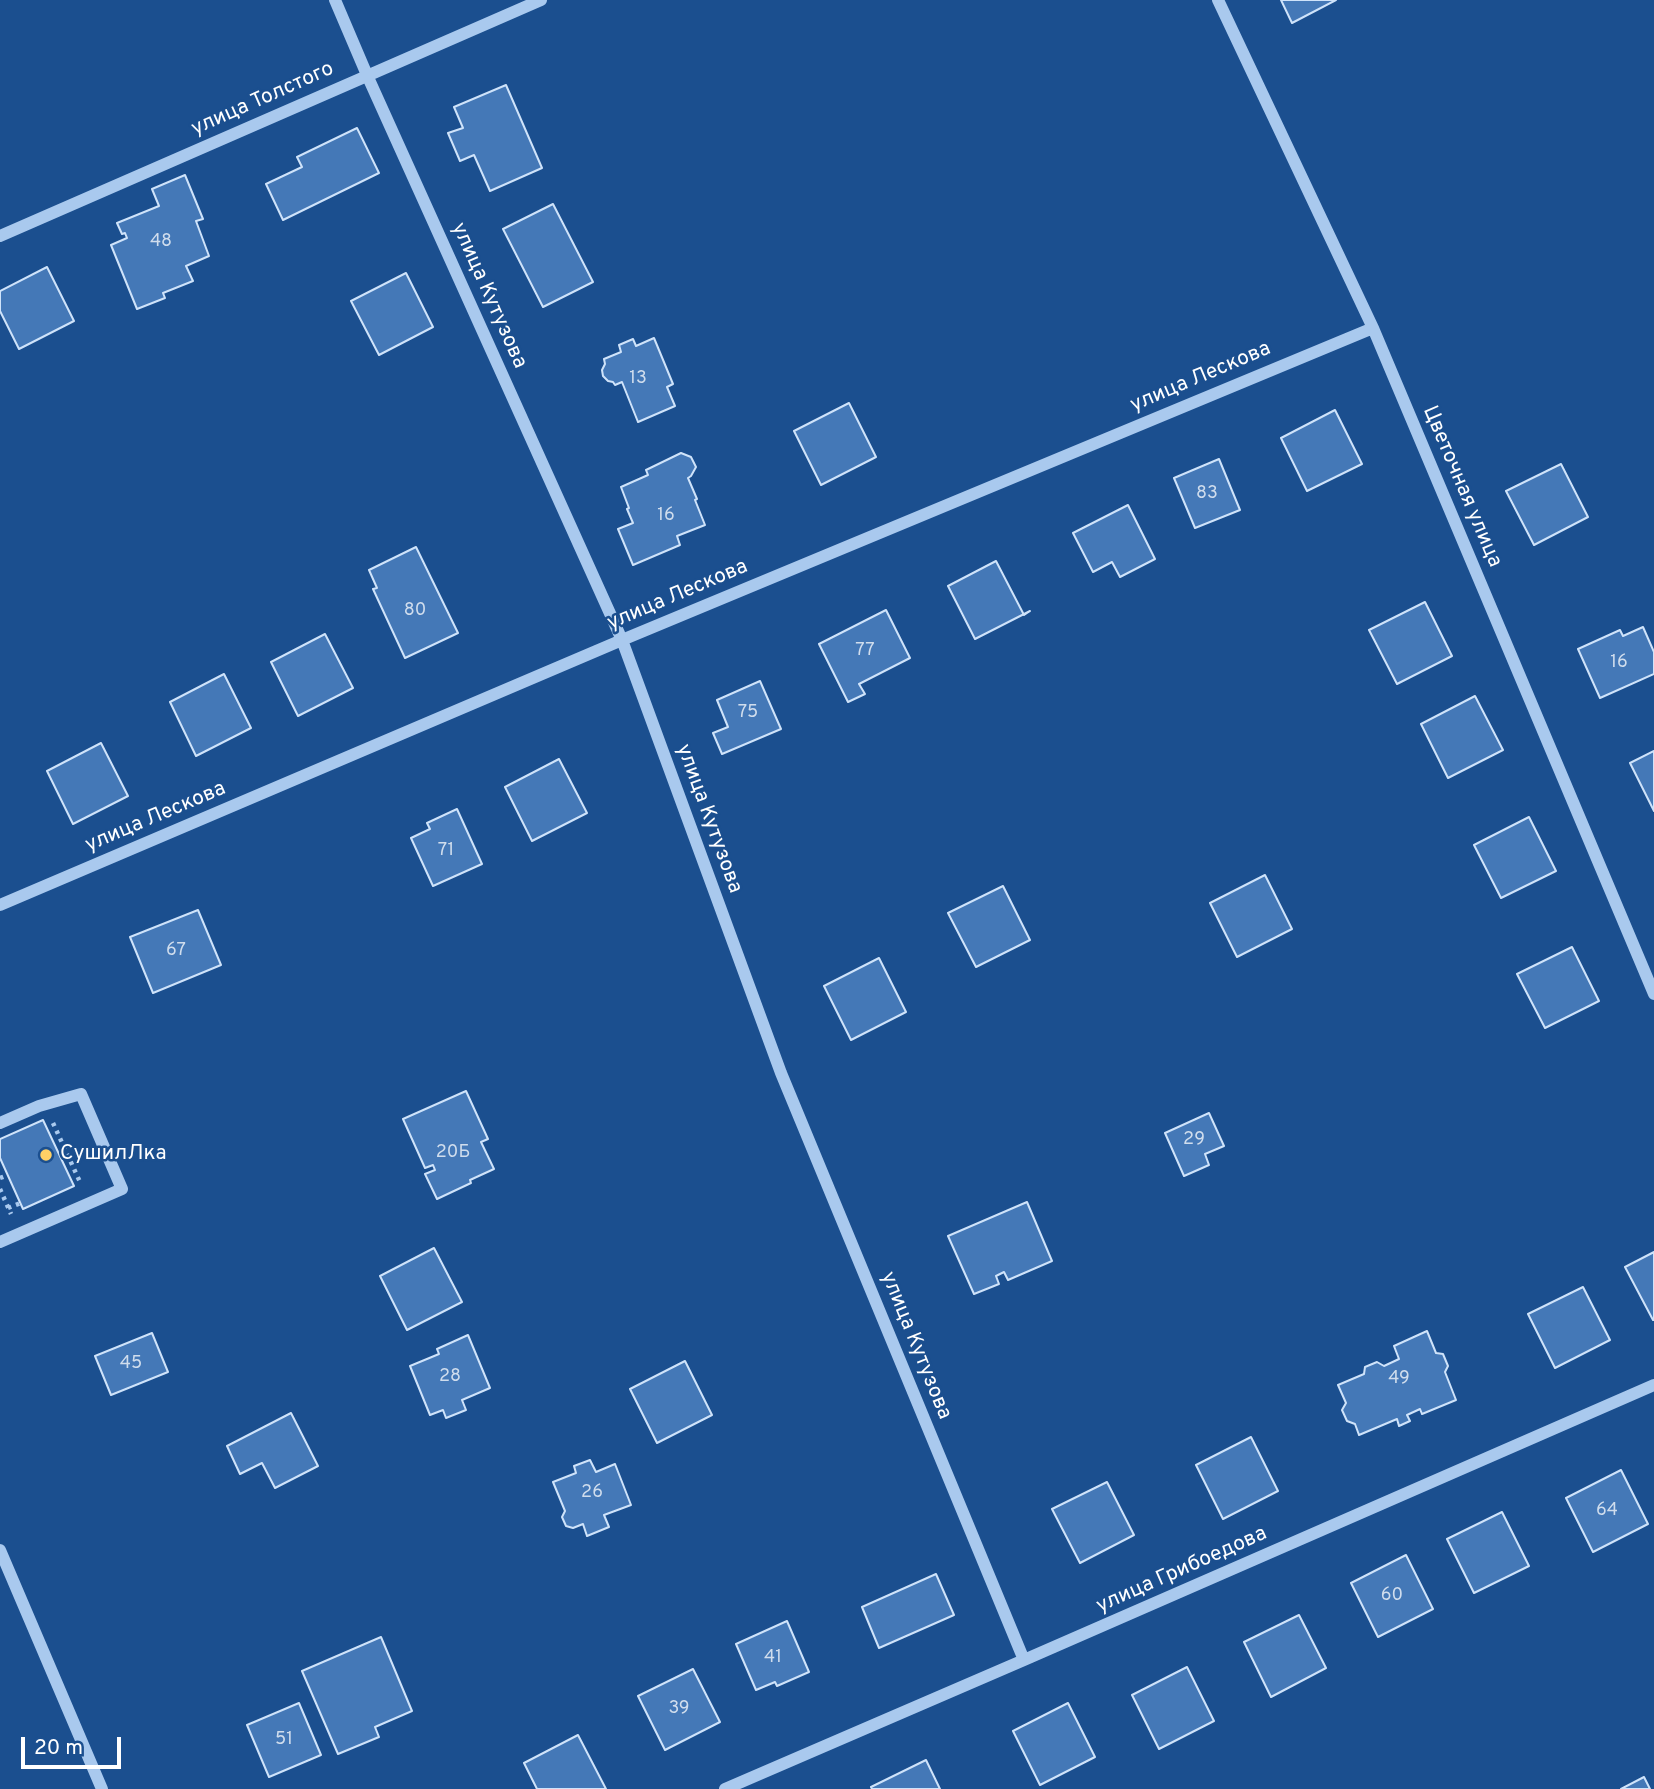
<!DOCTYPE html>
<html>
<head>
<meta charset="utf-8">
<style>
  body { margin:0 }
  #map { position:relative; width:1654px; height:1789px; overflow:hidden; background:#1b4f8f; font-family:Overpass,sans-serif }
  canvas { display:block }
  .scale { position:absolute; left:21px; top:1737px; width:100px; height:32px; box-sizing:border-box; border:4px solid #fff; border-top:0; padding-left:9px; font-size:21px; line-height:24px; white-space:nowrap; color:#fff; -webkit-text-stroke:5px #1b4f8f; paint-order:stroke }
</style>
</head>
<body>
<div id="map">
<canvas width="1654" height="1789"></canvas>
<div class="scale">20 m</div>
</div>
<script>
const ctx = document.querySelector('canvas').getContext('2d');
ctx.lineJoin = 'round';
function fill(path, color) { ctx.fillStyle = color; ctx.fill(path, 'evenodd'); }
function strokePath(path, color, width, dash) { ctx.strokeStyle = color; ctx.lineWidth = width; ctx.lineCap = dash ? 'butt' : 'round'; ctx.setLineDash(dash || []); ctx.stroke(path); }
function write(font, color, halo, rows, align = 'center') {
  ctx.font = font + ' Overpass,sans-serif'; ctx.lineWidth = 5; ctx.setLineDash([]); ctx.textBaseline = 'middle'; ctx.strokeStyle = halo; ctx.fillStyle = color; for (const [text, x, y, turn = 0] of rows) {
    ctx.save(); ctx.translate(x, y); ctx.rotate((+turn || 0) * Math.PI / 180); ctx.textAlign = isNaN(turn) ? turn : align; if (halo) ctx.strokeText(text, 0, 0); ctx.fillText(text, 0, 0); ctx.restore();
  }
}
const building = new Path2D(`
  M1281 0H1336L1292 23Z
  M506 85 542 168 490 191 474 155 460 161 448 133 463 128 454 107Z
  M357 128 379 173 283 220 266 184 302 167 297 157Z
  M185 175 203 219 196 221 209 256 186 266 193 281 163 293 165 298 137 309 111 245 127 238 125 233 122 234 117 223 159 206 152 189Z
  M553 204 593 282 543 307 503 229Z
  M47 267 74 321 19 349 0 311V291Z
  M406 273 433 327 379 355 351 301Z
  M654 338 673 384 667 387 675 406 638 422 622 382 615 385 613 382 608 381 603 376 602 370 605 364 604 359 621 352 619 345 633 339 636 346Z
  M849 403 876 457 821 485 794 431Z
  M1335 410 1362 464 1307 491 1281 438Z
  M681 453 691 457 696 467 691 476 688 478 697 499 695 500 705 525 677 536 680 545 633 565 618 529 633 523 627 509 629 508 621 487 648 475 646 470Z
  M1219 459 1240 510 1195 528 1174 478Z
  M1561 464 1588 517 1534 545 1506 491Z
  M1128 505 1155 559 1120 577 1112 562 1093 572 1073 533Z
  M416 547 458 633 405 658 373 589 377 588 369 570Z
  M996 561 1024 615 1030 611 975 639 948 586Z
  M1425 602 1452 656 1397 684 1369 630Z
  M886 610 910 658 859 684 865 694 848 702 819 644Z
  M1643 627 1654 652V674L1600 698 1578 649 1620 630 1623 636Z
  M325 634 353 688 298 716 271 662Z
  M224 674 251 728 196 756 170 702Z
  M760 681 781 729 722 754 713 733 728 727 717 700Z
  M1475 696 1503 750 1448 778 1421 724Z
  M101 743 128 796 73 824 47 771Z
  M1654 751V811L1630 763Z
  M559 759 587 813 532 841 505 787Z
  M457 809 482 864 433 886 411 838 430 829 427 823Z
  M1529 817 1556 871 1501 898 1474 845Z
  M1265 875 1292 929 1237 957 1210 903Z
  M1003 886 1030 940 976 967 948 913Z
  M198 910 221 965 153 993 130 937Z
  M1572 947 1599 1001 1545 1028 1517 974Z
  M879 958 906 1012 851 1040 824 986Z
  M466 1091 488 1139 481 1142 494 1169 470 1180 471 1183 437 1199 425 1174 435 1170 433 1165 425 1168 403 1119Z
  M1209 1113 1224 1146 1205 1154 1209 1165 1184 1176 1165 1133Z
  M43 1120 74 1186 23 1209 0 1158V1139Z
  M1027 1202 1052 1261 1008 1280 1004 1272 996 1276 999 1284 974 1294 948 1236Z
  M434 1248 462 1302 407 1330 380 1276Z
  M1654 1252V1320H1653L1625 1267Z
  M1583 1287 1610 1340 1555 1368 1528 1314Z
  M1427 1331 1436 1353 1443 1354 1448 1366 1445 1372 1456 1400 1422 1414 1420 1409 1407 1415 1410 1421 1399 1426 1397 1419 1359 1435 1355 1424 1347 1421 1342 1410 1346 1403 1338 1385 1364 1374 1365 1367 1377 1362 1384 1366 1399 1359 1394 1346Z
  M152 1333 168 1372 111 1395 95 1356Z
  M468 1335 490 1388 462 1400 466 1410 446 1418 443 1410 430 1415 410 1366 439 1354 437 1349Z
  M685 1361 712 1415 657 1443 630 1389Z
  M291 1413 318 1466 275 1488 262 1463 240 1474 227 1446Z
  M1251 1437 1278 1491 1223 1519 1196 1465Z
  M590 1460 596 1472 615 1464 631 1505 604 1515 609 1527 587 1536 583 1524 573 1528 566 1526 562 1517 565 1511 553 1482 576 1473 574 1466Z
  M1621 1470 1648 1524 1593 1552 1566 1498Z
  M1107 1482 1134 1535 1080 1563 1052 1509Z
  M1502 1512 1529 1566 1474 1593 1447 1539Z
  M1406 1555 1433 1609 1378 1637 1351 1583Z
  M936 1574 954 1615 879 1648 862 1607Z
  M1299 1615 1326 1668 1271 1697 1244 1642Z
  M787 1621 809 1672 777 1686 775 1682 756 1690 736 1644Z
  M381 1637 412 1711 375 1727 379 1737 338 1754 302 1671Z
  M1187 1667 1214 1721 1159 1749 1132 1695Z
  M693 1669 720 1722 665 1750 638 1696Z
  M299 1703 321 1755 269 1777 247 1725Z
  M1068 1703 1095 1757 1040 1785 1013 1731Z
  M578 1735 606 1789H537L524 1763Z
  M926 1760 940 1789H872L871 1787Z
  M1644 1777 1650 1789H1621Z`);
const path = new Path2D(`
  M53 1123 80 1182
  M0 1178 8 1175
  M0 1189 11 1214
  M8 1208 21 1203`);
const minor = new Path2D(`
  M335 0 367 75 622 640 781 1073 1024 1660
  M1218 0 1373 328 1654 994
  M0 236 541 0
  M0 905 622 640 1373 328
  M0 1123 39 1106 81 1094 122 1189 0 1242
  M0 1550 102 1789
  M725 1789 1024 1660 1654 1385`);
const markers = [
  [46,1155,7,"#ffd166"]
];
const numberNames = [
  ["48",161,242],
  ["13",638,379],
  ["83",1207,494],
  ["16",666,516],
  ["80",415,611],
  ["77",865,651],
  ["16",1619,663],
  ["75",748,713],
  ["71",446,851],
  ["67",176,951],
  ["29",1194,1140],
  ["20Б",453,1153],
  ["45",131,1364],
  ["28",450,1377],
  ["49",1399,1379],
  ["26",592,1493],
  ["64",1607,1511],
  ["60",1392,1596],
  ["41",773,1658],
  ["39",679,1709],
  ["51",284,1740]
];
const streetNames = [
  ["улица Толстого",263,100,-24],
  ["улица Кутузова",488,296,66],
  ["улица Лескова",1201,378,-23],
  ["Цветочная улица",1461,487,67],
  ["улица Лескова",678,596,-23],
  ["улица Лескова",156,818,-23],
  ["улица Кутузова",708,819,70],
  ["улица Кутузова",915,1346,68],
  ["улица Грибоедова",1182,1571,-24]
];
const poiNames = [
  ["СушилЛка",60,1155]
];
fill(building, '#4478b7');
strokePath(building, '#cfe3fa', 2);
strokePath(path, '#a9c9ee', 4.5, [3.5, 5]);
strokePath(minor, '#a9c9ee', 12);
for (const [x, y, r, color] of markers) { const dot = new Path2D(); dot.arc(x, y, r, 0, 2 * Math.PI); ctx.fillStyle = color; ctx.fill(dot); strokePath(dot, '#1b4f8f', 2.5); }
write('18px', '#d0dded', null, numberNames);
write('21px', '#fff', '#1b4f8f', streetNames);
write('21px', '#fff', '#1b4f8f', poiNames, 'left');
</script>
</body>
</html>
